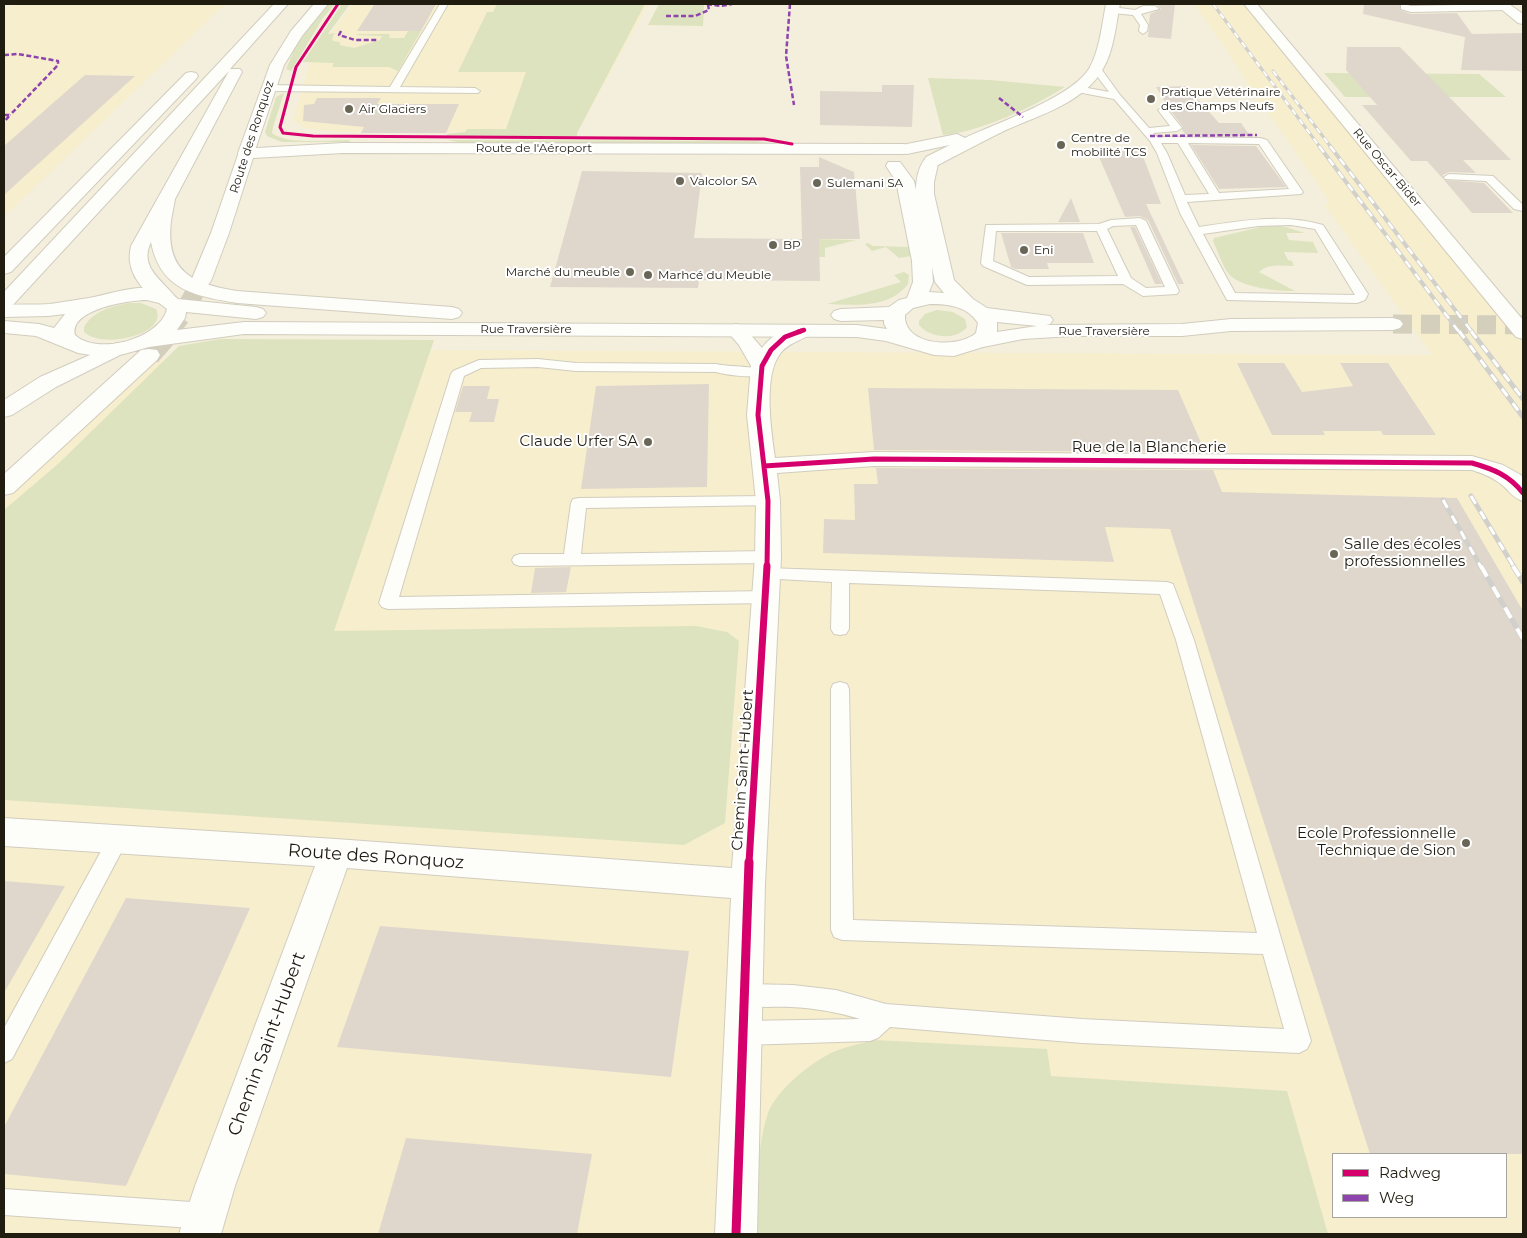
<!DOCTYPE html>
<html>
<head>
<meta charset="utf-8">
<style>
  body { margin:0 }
  #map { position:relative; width:1527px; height:1238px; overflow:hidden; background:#f4efdc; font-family:Montserrat,sans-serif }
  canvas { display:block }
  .frame { position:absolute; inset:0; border:5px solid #201c10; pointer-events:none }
  .legend { position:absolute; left:1332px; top:1153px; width:175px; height:65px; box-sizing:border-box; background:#fff; border:1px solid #a6a49f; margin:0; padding:6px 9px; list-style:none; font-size:15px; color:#201c10 }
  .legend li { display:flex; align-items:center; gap:10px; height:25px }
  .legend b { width:25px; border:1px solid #a6a49f }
</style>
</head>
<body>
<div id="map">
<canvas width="1527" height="1238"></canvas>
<div class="frame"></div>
<ul class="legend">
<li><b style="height:6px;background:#d6006c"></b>Radweg</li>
<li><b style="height:6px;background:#8e44ad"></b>Weg</li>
</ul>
</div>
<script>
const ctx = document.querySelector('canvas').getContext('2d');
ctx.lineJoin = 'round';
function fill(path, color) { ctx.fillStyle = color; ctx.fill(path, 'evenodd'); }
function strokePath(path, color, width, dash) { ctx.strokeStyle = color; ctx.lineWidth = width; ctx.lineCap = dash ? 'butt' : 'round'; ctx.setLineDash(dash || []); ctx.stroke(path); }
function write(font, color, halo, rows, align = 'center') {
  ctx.font = font + ' Montserrat,sans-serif'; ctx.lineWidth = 4; ctx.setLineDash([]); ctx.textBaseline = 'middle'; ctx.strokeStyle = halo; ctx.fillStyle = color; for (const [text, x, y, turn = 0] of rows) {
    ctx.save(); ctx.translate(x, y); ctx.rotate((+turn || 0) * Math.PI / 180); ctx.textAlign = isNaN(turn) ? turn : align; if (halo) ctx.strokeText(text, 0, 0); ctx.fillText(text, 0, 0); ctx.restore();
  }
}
const built = new Path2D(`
  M28 4H225L4 217V7Z
  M353 4H648L577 133 338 132 304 128 293 120 311 59Z
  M1194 4H1250L1523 333V1234H4V501L156 360 219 349 1432 355 1325 206 1329 201 1285 137 1255 96 1223 45ZM1333 1154H1506V1217H1333Z`);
const green = new Path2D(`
  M329 4H335L323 18 291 71 286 69 296 45Z
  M342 4H350L328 34 335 33 332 38 333 41 340 42V45L354 48 380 40 382 36 356 35 357 34H390L389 38H404L408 31H421L398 71 389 67H332L334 63 303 62Z
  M497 4H645L577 133V136H447V134L465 132 467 129H506L526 72H458L487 12H493Z
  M659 4H704L703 26 648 25Z
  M1324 73 1479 74 1506 97H1345Z
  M928 78 990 80 1065 87C1033 107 980 132 943 135Z
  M284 93 273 127 272 133C286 145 330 140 349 140L350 142H282L267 136 265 132 276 97Z
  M448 140 756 141 775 144 461 143Z
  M1269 225 1282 226 1305 233H1286L1289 240 1313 242 1318 253 1284 252 1288 260 1292 261 1294 266C1282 266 1268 263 1259 272L1295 291C1279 292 1238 287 1228 273 1222 264 1218 252 1213 241L1214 238Z
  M815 239 856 240 825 248V257H813Z
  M868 243 873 246 911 247V256L899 258 886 247 872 251 865 244Z
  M904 272 909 275 908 284C889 309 855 305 827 304L901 282 894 275Z
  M129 303H141L156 309C169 334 103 350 84 332V327C93 311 112 306 129 303Z
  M937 310 953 312 965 319 967 327C956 341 930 338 919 325V321L925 314Z
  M220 339 434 340 334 631 696 626 727 632 739 641 725 823 684 845 4 800V510L58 464 179 346Z
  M874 1040 1047 1049 1051 1076 1287 1091 1328 1234H757C755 1200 757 1145 768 1113 777 1090 809 1064 831 1053 844 1047 860 1044 874 1040Z`);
const building = new Path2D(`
  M397 4H436L421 31H357L374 5H396Z
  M1150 4H1175L1171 39 1148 37 1150 14 1161 9 1156 4Z
  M1364 4H1400V10L1411 14 1457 13 1472 34 1523 33V71L1461 70 1465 37 1363 14Z
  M1347 47H1400L1511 160H1463L1476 173 1449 172 1443 175V179L1427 161H1411L1362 105H1377L1346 70Z
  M85 75 135 76 4 195V146Z
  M882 85H914L912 127 820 125V91L882 92Z
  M1186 86 1219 123H1241L1250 136 1186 135 1182 130 1183 127 1170 110 1156 87Z
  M317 98H381L377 104H459L446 133H361L364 127 303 121 304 105 314 104Z
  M1191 145 1256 146 1286 187 1219 189Z
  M1096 150 1138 151 1143 156 1161 204H1146L1184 284H1178L1148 220 1140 216 1125 217Z
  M819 157 854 172 860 239H807H819L820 281 699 280 698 288 550 287 582 171 702 173 694 238 802 239 800 167H819Z
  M1444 180 1484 183 1513 213H1472Z
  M1071 198 1080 222H1058Z
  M1130 227H1135L1162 284H1155Z
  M1001 233H1083L1094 263H1047L1049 269H1015L1011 267Z
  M1237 363H1284L1302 392 1353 386 1340 363H1388L1436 435H1383L1381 431H1323L1325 435H1272Z
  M709 384 707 487 581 489 596 386Z
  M463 386H490L487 399H499L494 422H469L472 412H455Z
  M868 388 1178 390 1205 452 874 450Z
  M876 468 1213 470 1222 492 1457 498 1523 611V1154H1370L1170 529 1105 527 1114 562 823 553 824 519 855 520 854 484H878Z
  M571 567 566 592 531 593 535 568Z
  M4 881 65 886 4 993Z
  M126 898 250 908 126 1186 4 1174V1127Z
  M380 926 689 951 671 1077 337 1047Z
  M406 1138 592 1154 577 1234H378Z`);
const secondaryTunnelFar1 = new Path2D(`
  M1393 324 1523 325
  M169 332 184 312 201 281`);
const secondaryTunnel = new Path2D(`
  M149 355 170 331`);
const lane = new Path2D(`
  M440 4H448L400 87 475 88 480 91 478 93 268 91 263 88 268 85 390 87Z
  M1404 4 1411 6 1506 4 1510 7 1506 10 1411 12 1401 9V5Z
  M1143 6H1155L1159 9 1141 14 1148 25 1147 31 1143 34 1139 31 1140 25 1133 15 1112 13 1108 10 1112 7 1135 10Z
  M1096 65 1099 66 1120 95 1149 128 1170 126 1158 110 1163 107 1166 108 1182 128 1177 131 1153 133 1157 137 1260 138 1267 140 1303 192 1301 194 1187 202 1199 227C1241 221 1281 213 1323 225L1368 294 1365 300 1357 303 1227 300 1180 213 1157 153 1150 141 1114 99 1077 92 1072 89 1077 86 1109 92 1091 68ZM1161 143H1178L1209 194 1185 195 1167 153ZM1188 143 1259 144 1289 189 1219 193ZM1291 225 1315 229 1355 295 1235 293 1203 234 1258 226Z
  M1449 174 1493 176 1523 205V211L1514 209 1486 181 1445 179 1444 177Z
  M1140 218 1146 221 1179 291 1177 294 1143 296 1123 284 1027 285 983 266 981 263 986 225 1099 224 1111 220ZM1136 225 1165 287 1146 288 1131 278 1107 229 1113 226ZM996 231H1097L1118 276 1029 277 993 261Z
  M538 359 576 363 716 364C727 367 763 366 768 372 761 380 727 375 716 372L576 371 538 367 481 368 464 376 399 597 767 591 773 593 776 597 773 601 767 603 388 609 382 607 379 603 451 374 453 371 479 360Z
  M768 496 774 497 776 501 774 505 586 508 581 554 768 551 774 553 776 557 774 561 768 563 520 566 514 564 512 560 514 556 520 554H564L571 503 573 499 579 498Z
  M767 568 1167 582 1173 584 1194 640 1311 1041 1307 1049 1299 1053 1082 1043 890 1027 878 1038 870 1041 743 1045 735 1041 731 1033 735 1025 743 1021 860 1019C837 1012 814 1008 791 1007 773 1006 753 1009 737 1003L733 995 737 987 745 984 793 985 836 990 886 1004 1082 1019 1284 1029 1263 954 842 940 834 937 831 930V689L833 684 840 682 847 684 849 689 853 920 1257 933 1176 640 1160 594 849 583V629L846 634 840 635 834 634 831 629 832 582 761 578 759 574 761 570Z
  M118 830 125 833 128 839 125 845 12 1059 4 1063V1028L111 833Z
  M4 1189 206 1203 215 1207 219 1216 215 1225 206 1229 4 1215Z`);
const street = new Path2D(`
  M314 4H328L302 36 284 65 254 153 252 157H240L238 153 270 65 291 31Z
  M1106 4H1120C1116 24 1114 49 1104 67 1086 102 1040 115 1006 130 983 141 961 153 938 165H926L924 161 926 157 950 145 907 154 901 152 899 149 901 146 907 144 957 134 965 138C996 123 1074 97 1090 67 1100 48 1102 24 1106 4Z
  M1244 4H1257L1523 320V339L1516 337Z
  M1495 4H1509L1523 14V24L1518 23Z
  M736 324 743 326 762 348C772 334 793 321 811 326L814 330C808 340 790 340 780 354 763 376 771 431 775 458L874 452 1472 456 1503 465 1521 475 1523 478V501C1511 498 1508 488 1498 482 1490 476 1481 473 1472 470L874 466 777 473 780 501 781 557 765 884 757 1234H715L731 898 347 868 235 1186 221 1234H179L195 1186 315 866 4 846V818L336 839 732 868 755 557 756 501 747 415 751 366 739 345 726 330 729 326Z`);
const secondary = new Path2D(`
  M343 143 904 144 910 146 912 149 910 152 904 154 343 153 253 158 229 233 211 281 208 285 201 287 194 285 191 281 211 233 240 149Z
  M930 159 936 160 938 164 934 182V194L954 280 973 299 987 308 1050 316 1053 320 1050 324 1046 325 1182 324 1231 319 1393 318 1400 320 1403 324 1400 328 1393 330 1231 331 1182 336H1072L1023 339 983 347 954 356 934 355 886 341 857 337 244 334 149 347 124 354 103 357 78 353 36 336 4 333V321L39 324 54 328 65 314 48 316 4 317V305C19 304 35 305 50 304 63 302 76 300 89 298 115 293 155 277 178 299L256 307 263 309 266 313 263 317 256 319 186 312 185 318 177 330 244 322 857 325 887 329 884 324V320L841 321 834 319 831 315 834 311 841 309 889 307 899 300 907 298 913 282 912 261 896 181 886 166 888 162H900L914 181 916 190C916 180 918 169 924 160ZM932 267 935 282 944 293 929 292 933 282ZM147 300 159 303 167 309C160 339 97 356 75 335 69 309 130 300 147 300ZM930 304C948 304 967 306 978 323L976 333C958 349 903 346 905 315L913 308ZM997 322 1037 326 997 332Z
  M149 349 157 350 160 355 157 360 13 493 4 495V474L141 350Z`);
const highway = new Path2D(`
  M274 4H288L230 69H240L242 72 175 199C174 206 172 214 171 221 165 272 193 284 237 291L452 307 459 309 462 313 459 317 452 319 237 303C195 296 160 290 151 242 138 268 164 281 176 298L173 302C154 307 132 280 130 262 129 257 130 251 131 246L229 71 11 307 4 309V292Z
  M191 72 196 73 198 76 196 79 11 272 4 274V257L186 73Z
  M117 343 124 345 128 349 124 353 56 387 12 415 4 417V400L40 377Z`);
const railFar3 = new Path2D(`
  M1213 4 1320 147
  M1273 71 1331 147`);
const railFar2 = new Path2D(`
  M1319 146 1459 332
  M1330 146 1472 332`);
const railFar1 = new Path2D(`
  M1459 331 1523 417
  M1471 331 1523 399
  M1471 496 1514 567
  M1443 500 1481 567`);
const rail = new Path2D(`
  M1481 566 1523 639
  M1513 566 1523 582`);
const quiet = new Path2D(`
  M707 4 721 6 732 4
  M790 4 786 56 794 105
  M666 16H695L709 10 708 5
  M341 31 339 35 355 40H377
  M4 55 18 54 58 61V65L10 115
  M999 98 1023 117
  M4 115H10L4 122
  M1150 136 1257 135`);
const cyclewayFar4 = new Path2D(`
  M338 4 296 67 280 127 283 133 313 136 764 139 792 144`);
const cyclewayFar3 = new Path2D(`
  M798 332 804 330`);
const cyclewayFar2 = new Path2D(`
  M764 466 874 459 1472 463C1493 469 1509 475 1523 493
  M767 567 768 501 758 415 762 366 771 350 785 337 801 331`);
const cyclewayFar1 = new Path2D(`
  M749 863 767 566`);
const cycleway = new Path2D(`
  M736 1234 749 862`);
const markers = [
  [1151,99,5,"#6a6657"],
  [349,109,5,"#6a6657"],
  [1061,145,5,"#6a6657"],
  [680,181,5,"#6a6657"],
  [817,183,5,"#6a6657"],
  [773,245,5,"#6a6657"],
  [1024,250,5,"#6a6657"],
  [630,272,5,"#6a6657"],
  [648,275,5,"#6a6657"],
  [648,442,5,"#6a6657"],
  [1334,554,5,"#6a6657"],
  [1466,843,5,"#6a6657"]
];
const farPoinames = [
  ["Pratique Vétérinaire",1161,92],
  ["des Champs Neufs",1161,106],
  ["Air Glaciers",359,109],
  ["Centre de",1071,138],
  ["mobilité TCS",1071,152],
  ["Valcolor SA",690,181],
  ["Sulemani SA",827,183],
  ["BP",783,245],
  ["Eni",1034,250],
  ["Marché du meuble",620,272,"right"],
  ["Marhcé du Meuble",658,275]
];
const farStreetnames = [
  ["Route des Ronquoz",252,137,-72],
  ["Route de l'Aéroport",534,148],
  ["Rue Oscar-Bider",1387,168,50],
  ["Rue Traversière",526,329],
  ["Rue Traversière",1104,331]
];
const poiNames = [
  ["Claude Urfer SA",638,442],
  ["Salle des écoles",1344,545,"left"],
  ["professionnelles",1344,562,"left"],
  ["Ecole Professionnelle",1456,834],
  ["Technique de Sion",1456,851]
];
const streetNames = [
  ["Rue de la Blancherie",1149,448],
  ["Chemin Saint-Hubert",743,770,-86]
];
const nearStreetnames = [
  ["Route des Ronquoz",376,857,4],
  ["Chemin Saint-Hubert",267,1044,-70]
];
fill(built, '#f7eece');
fill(green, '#dde3be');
fill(building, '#e0d7cc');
strokePath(secondaryTunnelFar1, '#d4cfbd', 19, [19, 9]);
strokePath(secondaryTunnel, '#d4cfbd', 23, [23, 12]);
strokePath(lane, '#d1cdbe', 2);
strokePath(street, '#d1cdbe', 2);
strokePath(secondary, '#d1cdbe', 2);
strokePath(highway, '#d1cdbe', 2);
fill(lane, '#fdfdfa');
fill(street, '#fdfdfa');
fill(secondary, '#fdfdfa');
fill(highway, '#fdfdfa');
strokePath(railFar3, '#d1d0ca', 3);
strokePath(railFar2, '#d1d0ca', 4);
strokePath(railFar1, '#d1d0ca', 5);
strokePath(rail, '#d1d0ca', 5.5);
strokePath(railFar3, '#fff', 2, [6]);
strokePath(railFar2, '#fff', 2.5, [8]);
strokePath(railFar1, '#fff', 3, [9]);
strokePath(rail, '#fff', 4, [12]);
strokePath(quiet, '#8e44ad', 2.5, [5, 2.5]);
strokePath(cyclewayFar4, '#d6006c', 3);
strokePath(cyclewayFar3, '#d6006c', 4.5);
strokePath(cyclewayFar2, '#d6006c', 5);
strokePath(cyclewayFar1, '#d6006c', 7);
strokePath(cycleway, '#d6006c', 9);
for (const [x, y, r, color] of markers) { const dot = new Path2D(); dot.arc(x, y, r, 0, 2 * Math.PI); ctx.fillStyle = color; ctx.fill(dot); strokePath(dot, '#fff', 2); }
write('12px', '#201c10', '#fff', farPoinames, 'left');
write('12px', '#201c10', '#fff', farStreetnames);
write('15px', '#201c10', '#fff', poiNames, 'right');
write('15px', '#201c10', '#fff', streetNames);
write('18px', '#201c10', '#fff', nearStreetnames);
</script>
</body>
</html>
